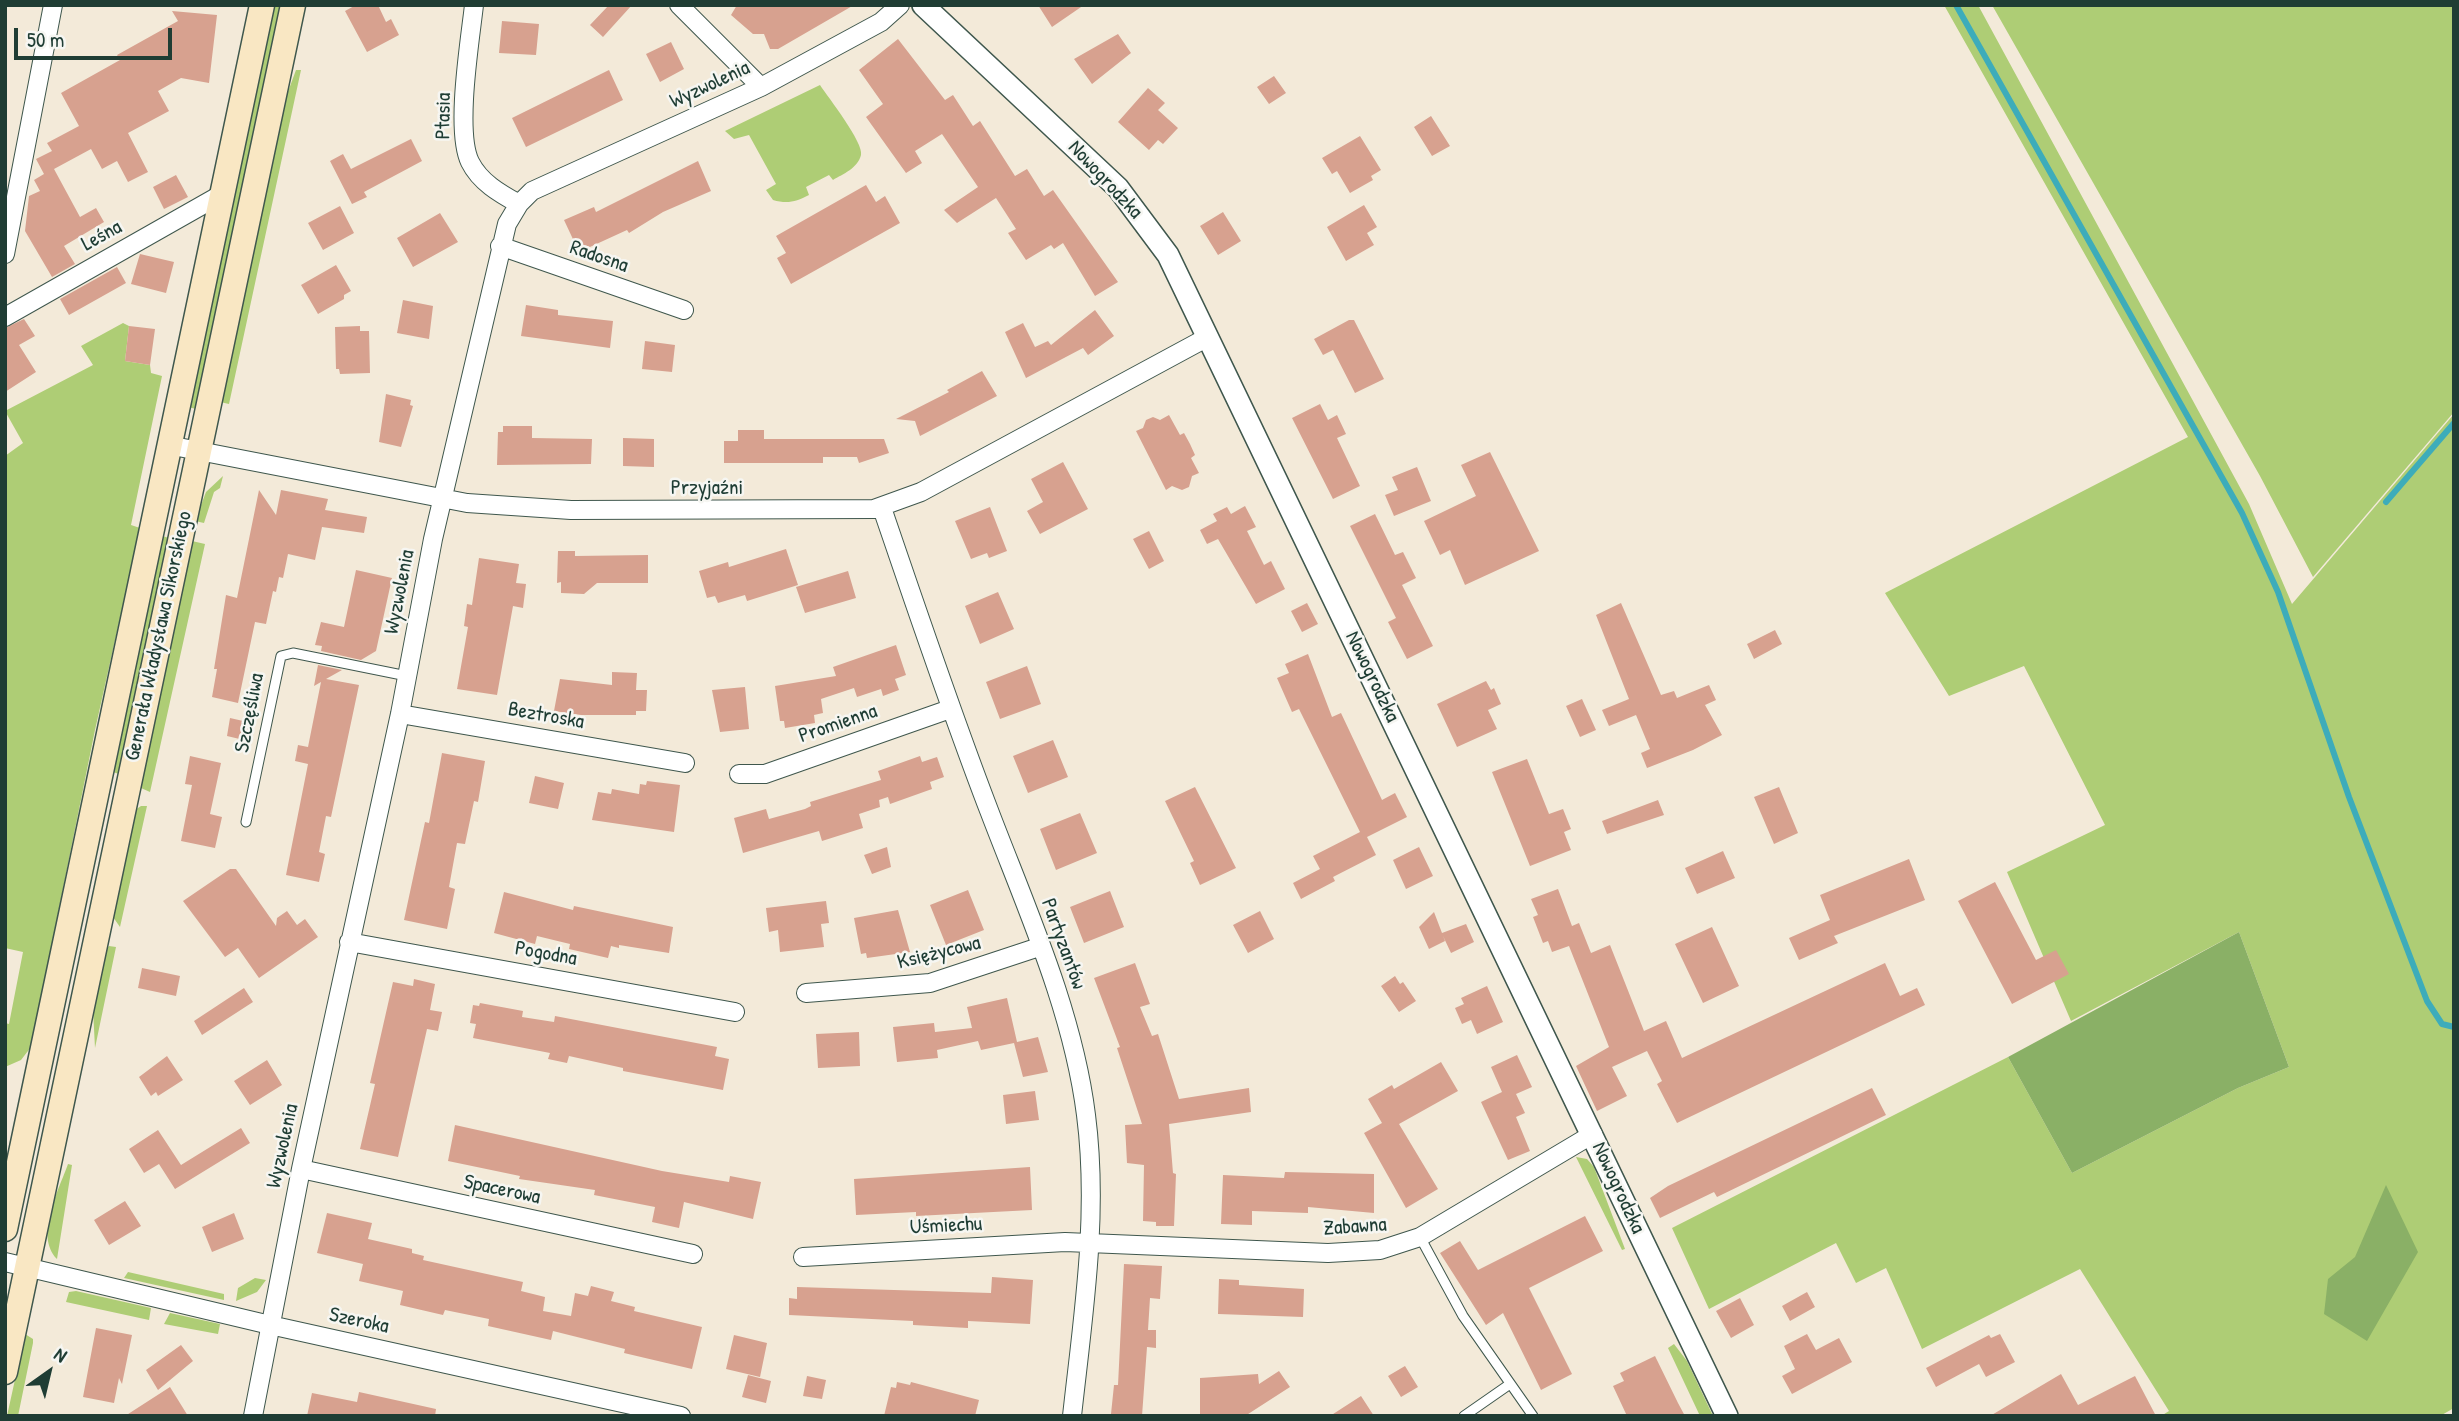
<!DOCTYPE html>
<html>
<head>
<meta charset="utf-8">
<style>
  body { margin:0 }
  #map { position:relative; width:2459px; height:1421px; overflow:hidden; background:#f3ead9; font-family:"Patrick Hand",sans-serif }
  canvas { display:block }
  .frame { position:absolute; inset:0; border:7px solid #1f3d34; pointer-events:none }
  .north { position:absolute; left:14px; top:1337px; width:70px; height:70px; -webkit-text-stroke:5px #f6f6f2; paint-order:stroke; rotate:34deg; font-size:19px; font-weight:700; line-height:28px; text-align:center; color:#1f3d34 }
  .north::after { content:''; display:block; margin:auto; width:24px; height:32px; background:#1f3d34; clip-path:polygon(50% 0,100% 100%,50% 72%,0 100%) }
  .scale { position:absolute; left:14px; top:28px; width:158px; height:32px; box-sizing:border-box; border:4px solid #1f3d34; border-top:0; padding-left:9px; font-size:21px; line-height:24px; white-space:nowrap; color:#1f3d34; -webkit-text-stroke:5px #f6f6f2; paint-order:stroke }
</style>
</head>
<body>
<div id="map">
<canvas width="2459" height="1421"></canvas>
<div class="frame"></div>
<div class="north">N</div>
<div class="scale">50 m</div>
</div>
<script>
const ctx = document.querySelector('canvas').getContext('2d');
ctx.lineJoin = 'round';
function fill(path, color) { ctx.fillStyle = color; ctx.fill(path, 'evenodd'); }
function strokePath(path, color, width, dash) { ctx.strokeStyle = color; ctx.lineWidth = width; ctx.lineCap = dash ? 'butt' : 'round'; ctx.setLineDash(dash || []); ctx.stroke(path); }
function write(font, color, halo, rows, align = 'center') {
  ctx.font = font + ' "Patrick Hand",sans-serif'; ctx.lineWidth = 5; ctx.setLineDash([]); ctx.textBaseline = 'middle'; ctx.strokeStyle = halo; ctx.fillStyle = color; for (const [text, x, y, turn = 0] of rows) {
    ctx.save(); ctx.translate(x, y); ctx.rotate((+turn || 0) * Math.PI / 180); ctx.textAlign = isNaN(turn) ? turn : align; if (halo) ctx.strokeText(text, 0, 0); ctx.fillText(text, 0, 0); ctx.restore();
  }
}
const green = new Path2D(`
  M273 5H281L196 409 188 407Z
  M1944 5H1978L2249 504 2292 604 2454 414V1408L2440 1416H2161L2169 1411 2080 1269 1922 1349 1886 1268 1856 1283 1836 1243 1709 1309 1672 1228 2008 1057 2072 1173 2238 1088 2289 1067 2239 932 2071 1021 2007 872 2105 825 2024 666 1949 696 1885 593 2188 437Z
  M1992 5H2454V412L2313 577 2260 476Z
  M296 70H301L229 404 220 402 282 108Z
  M820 85C828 97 864 143 861 155 858 168 843 174 833 180L829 175 806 187 809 195C796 202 787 204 773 200L766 190 776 184 749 135 734 139 725 131Z
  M123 323 129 326 125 361 150 365 151 373 162 376 131 525 140 528 95 730 31 1047 21 1060 5 1067V1023L9 1024 23 952 5 948V456L23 443 5 411 93 365 81 346Z
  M223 476 220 488 214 492 204 523 195 521 206 492Z
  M153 533 169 538 119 774 113 772Z
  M192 541 205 544 150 792 141 788Z
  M141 806H147L120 927 113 917 135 810Z
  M109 946 116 947 95 1048 93 1009 105 951Z
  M1576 1157 1587 1159 1594 1167 1625 1249 1622 1250Z
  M68 1164 72 1165 57 1259C34 1235 59 1190 68 1164Z
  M128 1272 224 1294V1300L124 1278Z
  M255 1278 266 1280 257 1292 236 1301 238 1288Z
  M76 1291 151 1308 149 1320 66 1302 69 1292Z
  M170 1313 220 1324 218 1334 164 1324Z
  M25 1334 33 1339V1343L18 1416H7Z
  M1674 1344 1687 1361 1713 1416H1700L1668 1348Z`);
const forest = new Path2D(`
  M2239 932 2289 1067 2238 1088 2072 1173 2008 1057Z
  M2386 1185 2418 1252 2367 1341 2324 1314 2328 1279 2355 1257Z`);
const stream = new Path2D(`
  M1956 5 2242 513 2278 592 2349 797 2427 1001 2442 1024 2454 1027
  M2386 502 2454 423`);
const building = new Path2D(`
  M356 5H378L386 22 391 19 399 35 367 52 345 11Z
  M609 5H632L603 37 590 25Z
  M737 5H854L778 49H770L764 34H753L731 15Z
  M1038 5H1084L1052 27Z
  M172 11 217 15 209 83 181 78 158 91 169 111 128 133 148 172 128 182 117 161 102 169 91 149 54 169 80 217 96 208 104 222 64 246 75 264 52 277 25 231 29 196 40 191 34 180 44 174 36 159 52 151 47 143 79 126 61 93 120 60 117 55 178 21Z
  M502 21 539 24 536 55 499 53Z
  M1118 34 1131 53 1092 84 1074 59Z
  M898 39 945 100 953 95 973 126 980 121 1015 176 1027 169 1044 196 1053 190 1118 282 1095 296 1063 243 1054 249 1051 245 1026 260 1008 233 1016 229 996 198 957 223 944 210 978 187 942 134 915 151 922 163 906 173 866 117 883 104 859 70Z
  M671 42 684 69 660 82 646 54Z
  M609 70 623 100 526 147 512 118Z
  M1274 76 1286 93 1269 104 1257 87Z
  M1148 88 1165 103 1158 110 1178 128 1163 144 1158 140 1149 150 1118 122Z
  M1431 116 1450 146 1432 156 1414 127Z
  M1360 136 1381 170 1371 176 1373 180 1350 193 1337 171 1332 174 1322 158Z
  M411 139 422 161 364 192 367 197 352 204 330 161 343 154 351 169Z
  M698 161 711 191 663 212 629 233 627 230 579 252 564 220 594 207 596 212Z
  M176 175 188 197 164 209 153 187Z
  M866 185 876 202 885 196 900 223 791 284 777 258 786 253 776 236Z
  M1364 205 1377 227 1367 233 1374 245 1346 261 1327 227Z
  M340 206 354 233 323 250 308 223Z
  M1223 212 1241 241 1218 255 1200 226Z
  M440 213 458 242 413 267 397 238Z
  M140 254 174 262 166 293 131 284Z
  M336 265 351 291 344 295V299L318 314 301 285Z
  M117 267 126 283 69 315 60 299Z
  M403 300 433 306 429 339 397 333Z
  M526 305 558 310V315L613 321 610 348 521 336Z
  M1095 310 1114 336 1088 355 1083 348 1026 378 1005 332 1023 323 1035 347 1048 341 1051 345Z
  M24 319 35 336 19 345 36 372 5 392V328Z
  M1349 320H1354L1384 379 1355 393 1333 350 1323 355 1314 339Z
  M129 326 155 329 150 365 125 361Z
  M360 326V331H369L370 373 340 374 339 369H336L335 327Z
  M645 341 675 345 672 372 642 369Z
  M982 371 997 396 920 436 915 421 896 419 949 392 947 390Z
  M386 394 411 400 410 405 413 406 401 447 379 442Z
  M1320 404 1328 420 1337 415 1346 434 1337 438 1360 486 1333 499 1292 418Z
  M1169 415 1180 435 1184 433 1190 444 1195 455 1191 458 1199 473 1192 476 1189 487 1182 490 1172 486 1166 490 1136 431 1143 428 1146 420 1153 417 1160 420Z
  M503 426H532V438L592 439 591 464 497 465 498 432H503Z
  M738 430H764V439H884L889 453 859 463 857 457H823V463H724V441H738Z
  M623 438 654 439V467L623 466Z
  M1490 452 1539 551 1465 585 1450 550 1440 555 1424 521 1476 496 1461 465Z
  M1063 462 1088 509 1040 534 1027 511 1043 502 1031 479Z
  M1417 467 1431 501 1394 516 1385 495 1398 490 1392 477Z
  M259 490 276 515 281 490 328 499 325 510 367 517 364 533 322 527 315 560 288 554 283 578 279 577 276 592 273 591 266 624 255 622 238 703 212 697 217 669H214L226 595 237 598Z
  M1245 506 1256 527 1247 531 1264 565 1271 561 1285 589 1256 604 1218 539 1207 544 1200 530 1217 521 1213 514 1227 507 1231 514Z
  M990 507 1007 551 989 558 987 553 971 559 955 521Z
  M1375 514 1395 555 1403 552 1416 578 1402 585 1433 646 1407 659 1388 622 1396 618 1350 526Z
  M1149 531 1164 561 1149 569 1133 539Z
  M786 549 798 585 747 601 745 595 718 603 715 596 707 598 699 571 728 562 729 567Z
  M558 551H575V556L648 555V583H597L584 594 561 593V582L557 583Z
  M479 558 519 564 516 583 526 584 523 608 513 606 497 695 457 689 468 627 464 626 467 604 472 605Z
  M356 570 392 578 376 651 361 660 321 651 322 646 315 645 321 622 344 627Z
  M848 571 856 598 805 613 796 587Z
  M998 592 1014 629 980 644 965 606Z
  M1307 603 1318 624 1302 632 1291 611Z
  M1621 603 1661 695 1674 691 1677 698 1709 685 1716 700 1705 705 1722 735 1693 750 1647 768 1641 753 1650 749 1636 715 1609 726 1602 710 1629 699 1596 615Z
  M1775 630 1782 644 1754 659 1747 644Z
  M896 645 906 675 895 679 899 690 883 696 881 689 857 697 854 688 821 699 823 713 814 715 815 723 785 728 784 721H780L775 686 836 676 833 667Z
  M1308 654 1332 717 1341 713 1382 800 1395 793 1407 817 1367 837 1376 855 1333 877 1335 881 1301 899 1293 883 1320 869 1313 856 1360 832 1299 709 1292 712 1277 678 1289 673 1285 664Z
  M318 665 342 670 326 679 359 685 331 817 326 816 319 852 325 854 319 882 286 875 308 764 295 761 298 745 308 747 321 682 314 686Z
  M1027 666 1041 704 1000 719 986 682Z
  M612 672 637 673 636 690H647L646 711H636V715H581L554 711 560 679 612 685Z
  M1486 681 1491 690 1494 688 1501 704 1488 710 1497 729 1457 747 1437 704Z
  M745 687 749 729 720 732 712 690Z
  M1582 699 1596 730 1580 737 1566 706Z
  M230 718 252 723 248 741 227 736Z
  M1053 740 1068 777 1028 793 1013 756Z
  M442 753 485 761 478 802 474 801 465 844 457 843 449 887 455 889 447 929 404 920 425 822 429 823Z
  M190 756 221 763 210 814 222 817 215 848 181 841 192 785 185 784Z
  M920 756 922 762 937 757 944 777 930 782 932 789 890 804 888 797 879 800 880 807 859 814 863 828 822 841 819 831 743 853 734 818 766 809 769 819 805 809 811 806 810 802 881 780 878 771Z
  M1527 759 1549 814 1563 809 1571 829 1564 832 1571 850 1530 866 1492 772Z
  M535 776 564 783 558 809 529 803Z
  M647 781 680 785 674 832 592 820 598 792 611 794 612 789 639 794 640 784 646 785Z
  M1195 787 1236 868 1200 885 1190 863 1194 861 1165 801Z
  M1779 787 1798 833 1774 844 1754 797Z
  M1658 800 1664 815 1607 834 1602 821Z
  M1080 813 1097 853 1056 870 1040 829Z
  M887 847 891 867 872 874 864 855Z
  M1419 847 1433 876 1406 889 1393 860Z
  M1723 851 1735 878 1697 894 1685 868Z
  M1909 859 1925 900 1834 936 1838 943 1799 960 1789 938 1830 920 1820 895Z
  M230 869H236L276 926 277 918 287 911 297 925 305 919 318 937 259 978 238 948 225 957 183 901Z
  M1995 882 2036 960 2056 950 2069 974 2012 1004 1958 901Z
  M1558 889 1572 926 1579 923 1591 953 1610 945 1644 1031 1666 1021 1682 1058 1885 963 1900 996 1917 988 1925 1005 1677 1123 1657 1084 1662 1081 1647 1051 1612 1067 1627 1096 1597 1111 1576 1066 1609 1047 1569 946 1552 952 1548 941 1543 943 1533 917 1538 915 1531 899Z
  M968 890 984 930 946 945 930 905Z
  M1110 891 1124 927 1084 943 1070 907Z
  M504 892 573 910 574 906 673 927 669 953 619 945V948L611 946 608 958 569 949 570 944 537 936 535 944 494 933Z
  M826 901 829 923 821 924 824 947 780 952 778 930 769 932 766 908Z
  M898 910 910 952 867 958 866 953 861 954 854 918Z
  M1260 911 1274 939 1248 953 1233 925Z
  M1434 912 1442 933 1466 924 1474 942 1451 953 1443 936 1445 941 1429 949 1419 927Z
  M1712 927 1739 986 1703 1003 1675 944Z
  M1135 963 1150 1004 1140 1007 1152 1036 1158 1034 1179 1099 1249 1088 1251 1112 1169 1124 1173 1173 1176 1174 1174 1226H1156V1222L1143 1221 1144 1165 1127 1163 1125 1125 1142 1124 1117 1048 1120 1047 1094 978Z
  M142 968 180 976 176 996 138 988Z
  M1395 976 1400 984 1403 982 1416 1001 1399 1012 1381 986Z
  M414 979 435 984 430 1010 442 1012 438 1031 427 1029 398 1157 360 1149 375 1084 370 1083 393 982 413 986Z
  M1487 986 1503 1022 1477 1034 1471 1020 1462 1024 1455 1008 1464 1004 1461 998Z
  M244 988 253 1002 202 1035 194 1021Z
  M1007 998 1017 1042 1038 1037 1048 1072 1023 1077 1014 1043 981 1050 978 1041 937 1050 938 1058 897 1062 893 1027 934 1023 935 1032 972 1028 967 1007Z
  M480 1003 523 1011 522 1017 554 1022 555 1016 717 1047 715 1056 729 1059 723 1090 623 1071V1068L569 1056 567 1063 548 1059 550 1053 473 1038 476 1024 470 1023 473 1005 479 1006Z
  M859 1032 860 1066 818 1068 816 1034Z
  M1517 1055 1532 1087 1516 1094 1525 1113 1516 1117 1530 1151 1508 1160 1481 1102 1502 1092 1491 1067Z
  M167 1056 183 1080 158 1096 156 1092 151 1096 139 1077Z
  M267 1060 282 1085 250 1105 234 1081Z
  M1441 1062 1458 1091 1399 1124 1438 1189 1406 1208 1364 1133 1382 1123 1368 1099 1392 1085 1394 1089Z
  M1872 1088 1886 1115 1717 1197 1714 1192 1660 1218 1650 1198 1668 1186Z
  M1035 1091 1039 1120 1006 1124 1003 1095Z
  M455 1125 662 1171 729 1182 730 1176 761 1182 753 1219 684 1202 679 1228 652 1222 655 1207 594 1195 595 1190 519 1179 520 1176 448 1161Z
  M241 1128 250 1143 175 1189 159 1164 144 1173 129 1149 158 1130 181 1165Z
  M1030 1167 1032 1210 916 1216V1212L856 1215 854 1179Z
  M1285 1172 1374 1174V1213L1308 1207V1213L1252 1211V1225L1221 1224 1223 1175 1284 1178Z
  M125 1201 141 1226 109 1245 94 1220Z
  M234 1213 244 1239 212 1252 202 1227Z
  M327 1213 372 1223 368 1239 412 1249V1253L424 1256 423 1260 523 1282 521 1291 545 1297 543 1311 571 1316 575 1293 588 1296 591 1286 614 1292 611 1301 635 1307 634 1311 702 1327 692 1369 624 1353 625 1349 553 1331 551 1340 488 1326 489 1319 445 1310 443 1315 400 1305 403 1291 359 1281 363 1264 317 1253Z
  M1585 1216 1603 1251 1529 1288 1572 1374 1541 1390 1503 1313 1486 1325 1440 1253 1460 1241 1478 1270Z
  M1124 1264 1162 1266 1160 1299 1150 1298 1148 1330H1156V1348L1147 1347 1142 1416 1111 1414 1114 1385H1118Z
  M992 1277 1033 1280 1030 1324 968 1321V1328L913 1325V1321L789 1315V1298L797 1299V1287L991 1293Z
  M1219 1279 1239 1280V1285L1304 1289 1303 1317 1218 1314Z
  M1807 1292 1815 1307 1790 1321 1782 1306Z
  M1740 1298 1754 1325 1731 1338 1716 1311Z
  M96 1328 132 1335 122 1384 119 1378 114 1403 83 1397Z
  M1807 1334 1816 1350 1839 1338 1852 1362 1792 1394 1782 1376 1795 1369 1784 1346Z
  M2000 1334 2015 1362 1986 1377 1979 1364 1936 1387 1926 1368 1989 1335 1991 1338Z
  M734 1335 767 1343 760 1377 726 1369Z
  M181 1345 193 1361 158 1390 146 1370Z
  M1655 1356 1678 1403 1685 1416H1627L1613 1386 1624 1381 1620 1373Z
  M1405 1366 1418 1387 1401 1397 1388 1376Z
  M1279 1371 1290 1387 1245 1416 1200 1415V1378L1258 1374 1259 1384Z
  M2061 1374 2078 1405 2135 1376 2156 1416H1990Z
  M748 1375 771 1381 766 1403 742 1397Z
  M807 1376 826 1380 822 1399 803 1396Z
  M897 1382 910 1385 911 1382 979 1400 975 1416H884L891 1387 896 1388Z
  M170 1387 188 1416H125Z
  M359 1392 436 1409 435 1416H307L312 1393 357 1402Z
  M1361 1396 1374 1416H1330Z`);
const service = new Path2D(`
  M246 822 281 656 293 653 407 676
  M1420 1237 1463 1316 1533 1416
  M1464 1416 1510 1384`);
const minor = new Path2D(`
  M474 5C470 41 455 131 470 162 480 182 499 193 519 204
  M679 5 761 87
  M500 246 684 310
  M5 254 53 5
  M5 317 222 194
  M168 445 467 503 571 510 874 509 921 492 1208 337
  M882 508C917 610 951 712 990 813 1027 910 1073 1011 1086 1115 1099 1215 1083 1316 1072 1416
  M400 714 685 763
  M739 774H765L950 709
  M349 942 735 1012
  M806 993 930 983 1039 947
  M301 1169 693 1254
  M803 1257 1065 1242 1328 1253 1380 1250 1420 1237 1593 1134
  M5 1262 270 1325 681 1416
  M253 1416 301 1169 400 714 433 539 507 224 519 204 532 191 761 87 881 22 900 5`);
const tertiary = new Path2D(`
  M923 5 1118 188 1168 255 1727 1416`);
const secondary = new Path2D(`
  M5 1229 262 5
  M5 1372 293 5`);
const streetNames = [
  ["Wyzwolenia",710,85,-25],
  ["Ptasia",444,116,-89],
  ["Nowogrodzka",1105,180,47],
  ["Leśna",102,236,-29],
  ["Radosna",599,257,19],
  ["Przyjaźni",707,488],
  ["Wyzwolenia",400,592,-79],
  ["Generała Władysława Sikorskiego",159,636,-78],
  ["Nowogrodzka",1372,677,64],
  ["Szczęśliwa",250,713,-79],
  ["Beztroska",546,716,10],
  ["Promienna",838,724,-19],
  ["Partyzantów",1063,944,70],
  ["Księżycowa",939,953,-14],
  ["Pogodna",546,954,10],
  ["Wyzwolenia",283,1146,-78],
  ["Nowogrodzka",1618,1188,65],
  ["Spacerowa",502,1190,12],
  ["Uśmiechu",946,1226,-3],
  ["Zabawna",1355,1227,-4],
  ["Szeroka",359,1321,12]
];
fill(green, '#aecd75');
fill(forest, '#8ab066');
strokePath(stream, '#3dacba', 6);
fill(building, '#d7a18f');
strokePath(service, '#3f574d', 11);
strokePath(minor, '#3f574d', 20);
strokePath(tertiary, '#3f574d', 24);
strokePath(secondary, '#3f574d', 27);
strokePath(service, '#fff', 9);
strokePath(minor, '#fff', 18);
strokePath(tertiary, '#fff', 21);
strokePath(secondary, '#f9e7c3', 24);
write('21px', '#1f3d34', '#f6f6f2', streetNames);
</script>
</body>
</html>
